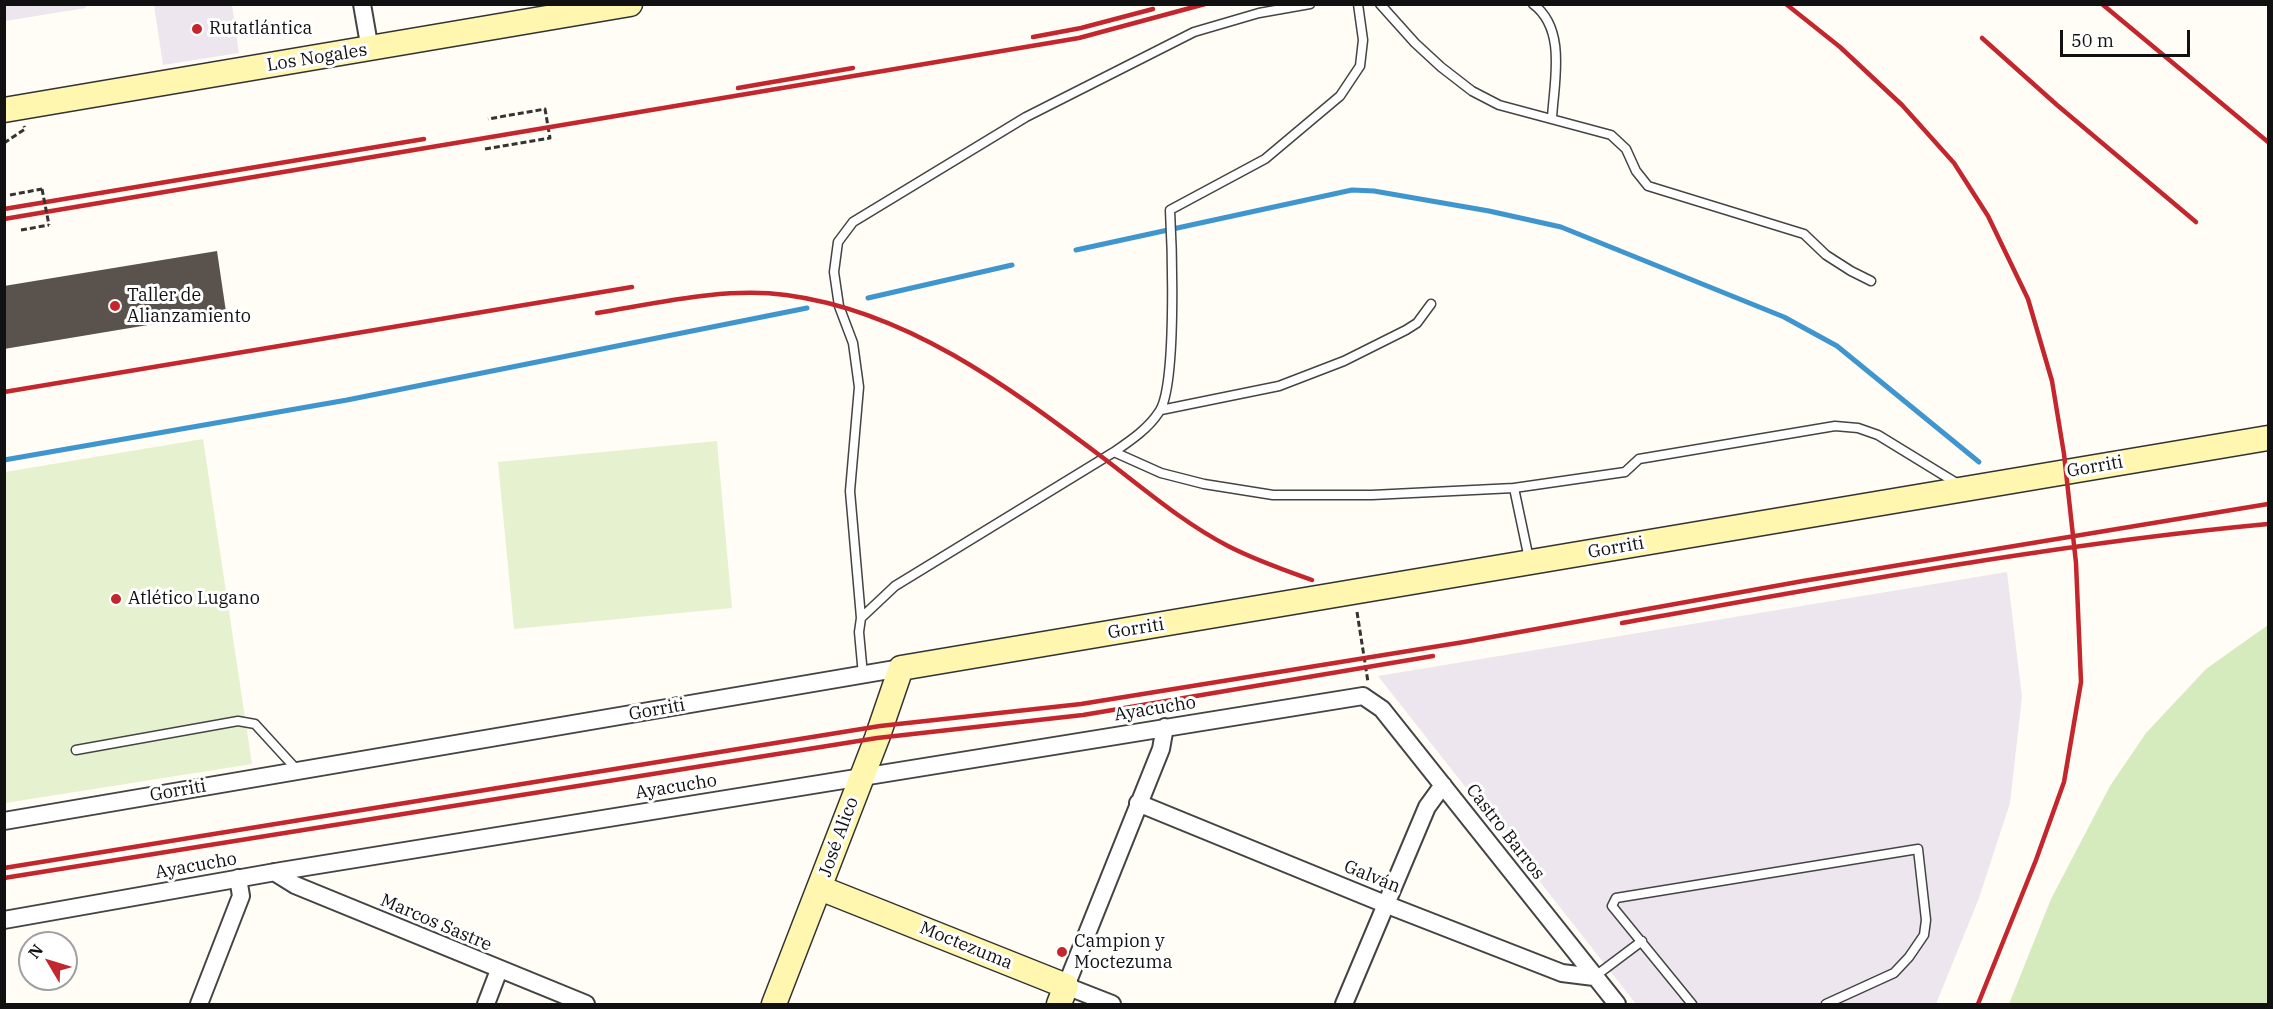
<!DOCTYPE html>
<html>
<head>
<meta charset="utf-8">
<style>
  body { margin:0 }
  #map { position:relative; width:2273px; height:1009px; overflow:hidden; background:#fffdf5; font-family:"IBM Plex Serif",serif }
  canvas { display:block }
  .frame { position:absolute; inset:0; border:6px solid #111; pointer-events:none }
  .north { position:absolute; left:18px; top:931px; width:60px; height:60px; box-sizing:border-box; background:#fff; border:2px solid #a0a0a0; border-radius:50%; rotate:308deg; font-size:16px; font-weight:700; line-height:24px; text-align:center; color:#111 }
  .north::after { content:''; display:block; margin:auto; width:21px; height:27px; background:#c4262e; clip-path:polygon(50% 0,100% 100%,50% 72%,0 100%) }
  .scale { position:absolute; left:2060px; top:30px; width:130px; height:27px; box-sizing:border-box; border:3px solid #111; border-top:0; padding-left:8px; font-size:18px; line-height:21px; white-space:nowrap; color:#111; -webkit-text-stroke:4px #fff; paint-order:stroke }
</style>
</head>
<body>
<div id="map">
<canvas width="2273" height="1009"></canvas>
<div class="frame"></div>
<div class="north">N</div>
<div class="scale">50 m</div>
</div>
<script>
const ctx = document.querySelector('canvas').getContext('2d');
ctx.lineJoin = 'round';
function fill(path, color) { ctx.fillStyle = color; ctx.fill(path, 'evenodd'); }
function strokePath(path, color, width, dash) { ctx.strokeStyle = color; ctx.lineWidth = width; ctx.lineCap = dash ? 'butt' : 'round'; ctx.setLineDash(dash || []); ctx.stroke(path); }
function write(font, color, halo, rows, align = 'center') {
  ctx.font = font + ' "IBM Plex Serif",serif'; ctx.lineWidth = 6; ctx.setLineDash([]); ctx.textBaseline = 'middle'; ctx.strokeStyle = halo; ctx.fillStyle = color; for (const [text, x, y, turn = 0] of rows) {
    ctx.save(); ctx.translate(x, y); ctx.rotate((+turn || 0) * Math.PI / 180); ctx.textAlign = isNaN(turn) ? turn : align; if (halo) ctx.strokeText(text, 0, 0); ctx.fillText(text, 0, 0); ctx.restore();
  }
}
const industrial = new Path2D(`
  M5 4H85L86 8 5 21Z
  M154 5H232L239 53 163 65Z
  M2007 572 2022 697 2010 803 1979 898 1936 1004H1636L1378 676Z`);
const green = new Path2D(`
  M2268 625V1004H2009L2051 899 2110 786 2146 733 2206 669Z`);
const pitch = new Path2D(`
  M203 439 252 764 5 803V472Z
  M717 441 732 608 514 629 498 462Z`);
const stream = new Path2D(`
  M1076 250 1352 190 1374 191 1489 211 1561 227 1784 317 1837 346 1979 462
  M868 298 1012 265
  M4 460 347 400 807 308`);
const building = new Path2D(`
  M217 251 226 312 4 349V286Z`);
const path = new Path2D(`
  M4 143 25 129 24 126
  M485 149 550 138 545 109 488 119
  M10 195 42 189
  M21 230 49 225
  M1357 612 1368 682`);
const lane = new Path2D(`
  M1358 4 1363 40 1360 66 1340 96 1265 159 1170 210C1172 246 1177 387 1159 412 1148 429 1130 441 1114 452L1161 473 1204 484 1273 495H1372L1514 488 1625 472 1639 459 1835 426 1858 428 1878 435 1958 484
  M1380 4 1415 43 1441 67 1472 91 1499 105 1611 135 1626 149 1636 171 1648 186 1804 234 1826 255 1851 271 1871 281
  M1533 4C1567 29 1554 82 1552 118
  M1161 410 1279 386 1344 361 1406 330 1417 323 1431 304
  M1514 488 1529 559
  M861 618 850 491 859 387 853 343 839 306 834 272 838 242 853 222 1026 117 1194 32 1259 13 1310 4
  M863 675 859 632 861 618 895 586 1114 452
  M76 750 238 721 255 724 298 771
  M1594 977 1642 941
  M1692 1004 1612 906 1616 898 1918 849 1926 920 1924 935 1909 957 1894 973 1826 1004`);
const street = new Path2D(`
  M362 4 370 50
  M1138 803 1385 904 1562 973 1594 977
  M4 821 901 668
  M274 872 295 885 586 1004
  M4 920 281 871 1363 696 1382 709 1617 1004
  M199 1004 241 896 238 878
  M486 1004 499 970
  M1112 1004 1066 986 1161 749 1165 727
  M1344 1004 1427 807 1443 785`);
const secondary = new Path2D(`
  M4 110 630 4
  M820 888 1066 986 1059 1004
  M774 1004 877 738 901 668 2268 438`);
const rail = new Path2D(`
  M1786 4 1840 47 1902 105 1954 163 1988 216 2028 299 2052 381 2064 454 2076 563 2081 682 2064 782 2036 860 1978 1004
  M2102 4 2268 142
  M1033 37 1081 28 1153 9
  M1982 38 2057 105 2196 222
  M738 88 853 68
  M4 209 424 139
  M4 219 1079 38 1205 4
  M597 313C658 303 724 287 786 295 907 311 1007 386 1102 457 1143 488 1182 522 1228 546 1255 560 1284 570 1312 580
  M4 392 632 287
  M1622 623C1837 585 2052 544 2268 524
  M4 868 880 726 1081 704 1464 642 1803 581 2268 504
  M4 878 877 738 1083 715 1433 656`);
const pathBridge = new Path2D(`
  M42 189 49 225`);
const markers = [
  [197,29,6,"#c4262e"],
  [115,306,6,"#c4262e"],
  [116,599,6,"#c4262e"],
  [1062,952,6,"#c4262e"]
];
const poiNames = [
  ["Rutatlántica",209,29],
  ["Taller de",127,296],
  ["Alianzamiento",127,317],
  ["Atlético Lugano",128,599],
  ["Campion y",1074,942],
  ["Moctezuma",1074,963]
];
const streetNames = [
  ["Los Nogales",317,58,-9],
  ["Gorriti",2095,467,-10],
  ["Gorriti",1616,548,-10],
  ["Gorriti",1136,629,-9],
  ["Ayacucho",1155,709,-9],
  ["Gorriti",657,710,-10],
  ["Ayacucho",676,787,-9],
  ["Gorriti",178,791,-10],
  ["Castro Barros",1505,832,52],
  ["José Alico",839,837,-70],
  ["Ayacucho",196,866,-10],
  ["Galván",1372,877,22],
  ["Marcos Sastre",436,923,23],
  ["Moctezuma",966,946,22]
];
fill(industrial, '#eee6ef');
fill(green, '#d5ebbd');
fill(pitch, '#e6f2cf');
strokePath(stream, '#3f96cf', 5);
fill(building, '#5a524d');
strokePath(lane, '#444', 11);
strokePath(street, '#444', 20);
strokePath(secondary, '#333', 27);
strokePath(path, '#333', 3, [6, 3]);
strokePath(lane, '#fff', 8);
strokePath(street, '#fff', 16);
strokePath(secondary, '#fff6b0', 24);
strokePath(rail, '#c4262e', 4.5);
strokePath(pathBridge, '#333', 3, [6, 3]);
for (const [x, y, r, color] of markers) { const dot = new Path2D(); dot.arc(x, y, r, 0, 2 * Math.PI); ctx.fillStyle = color; ctx.fill(dot); strokePath(dot, '#fff', 2); }
write('18px', '#111', '#fff', poiNames, 'left');
write('18px', '#111', '#fff', streetNames);
</script>
</body>
</html>
